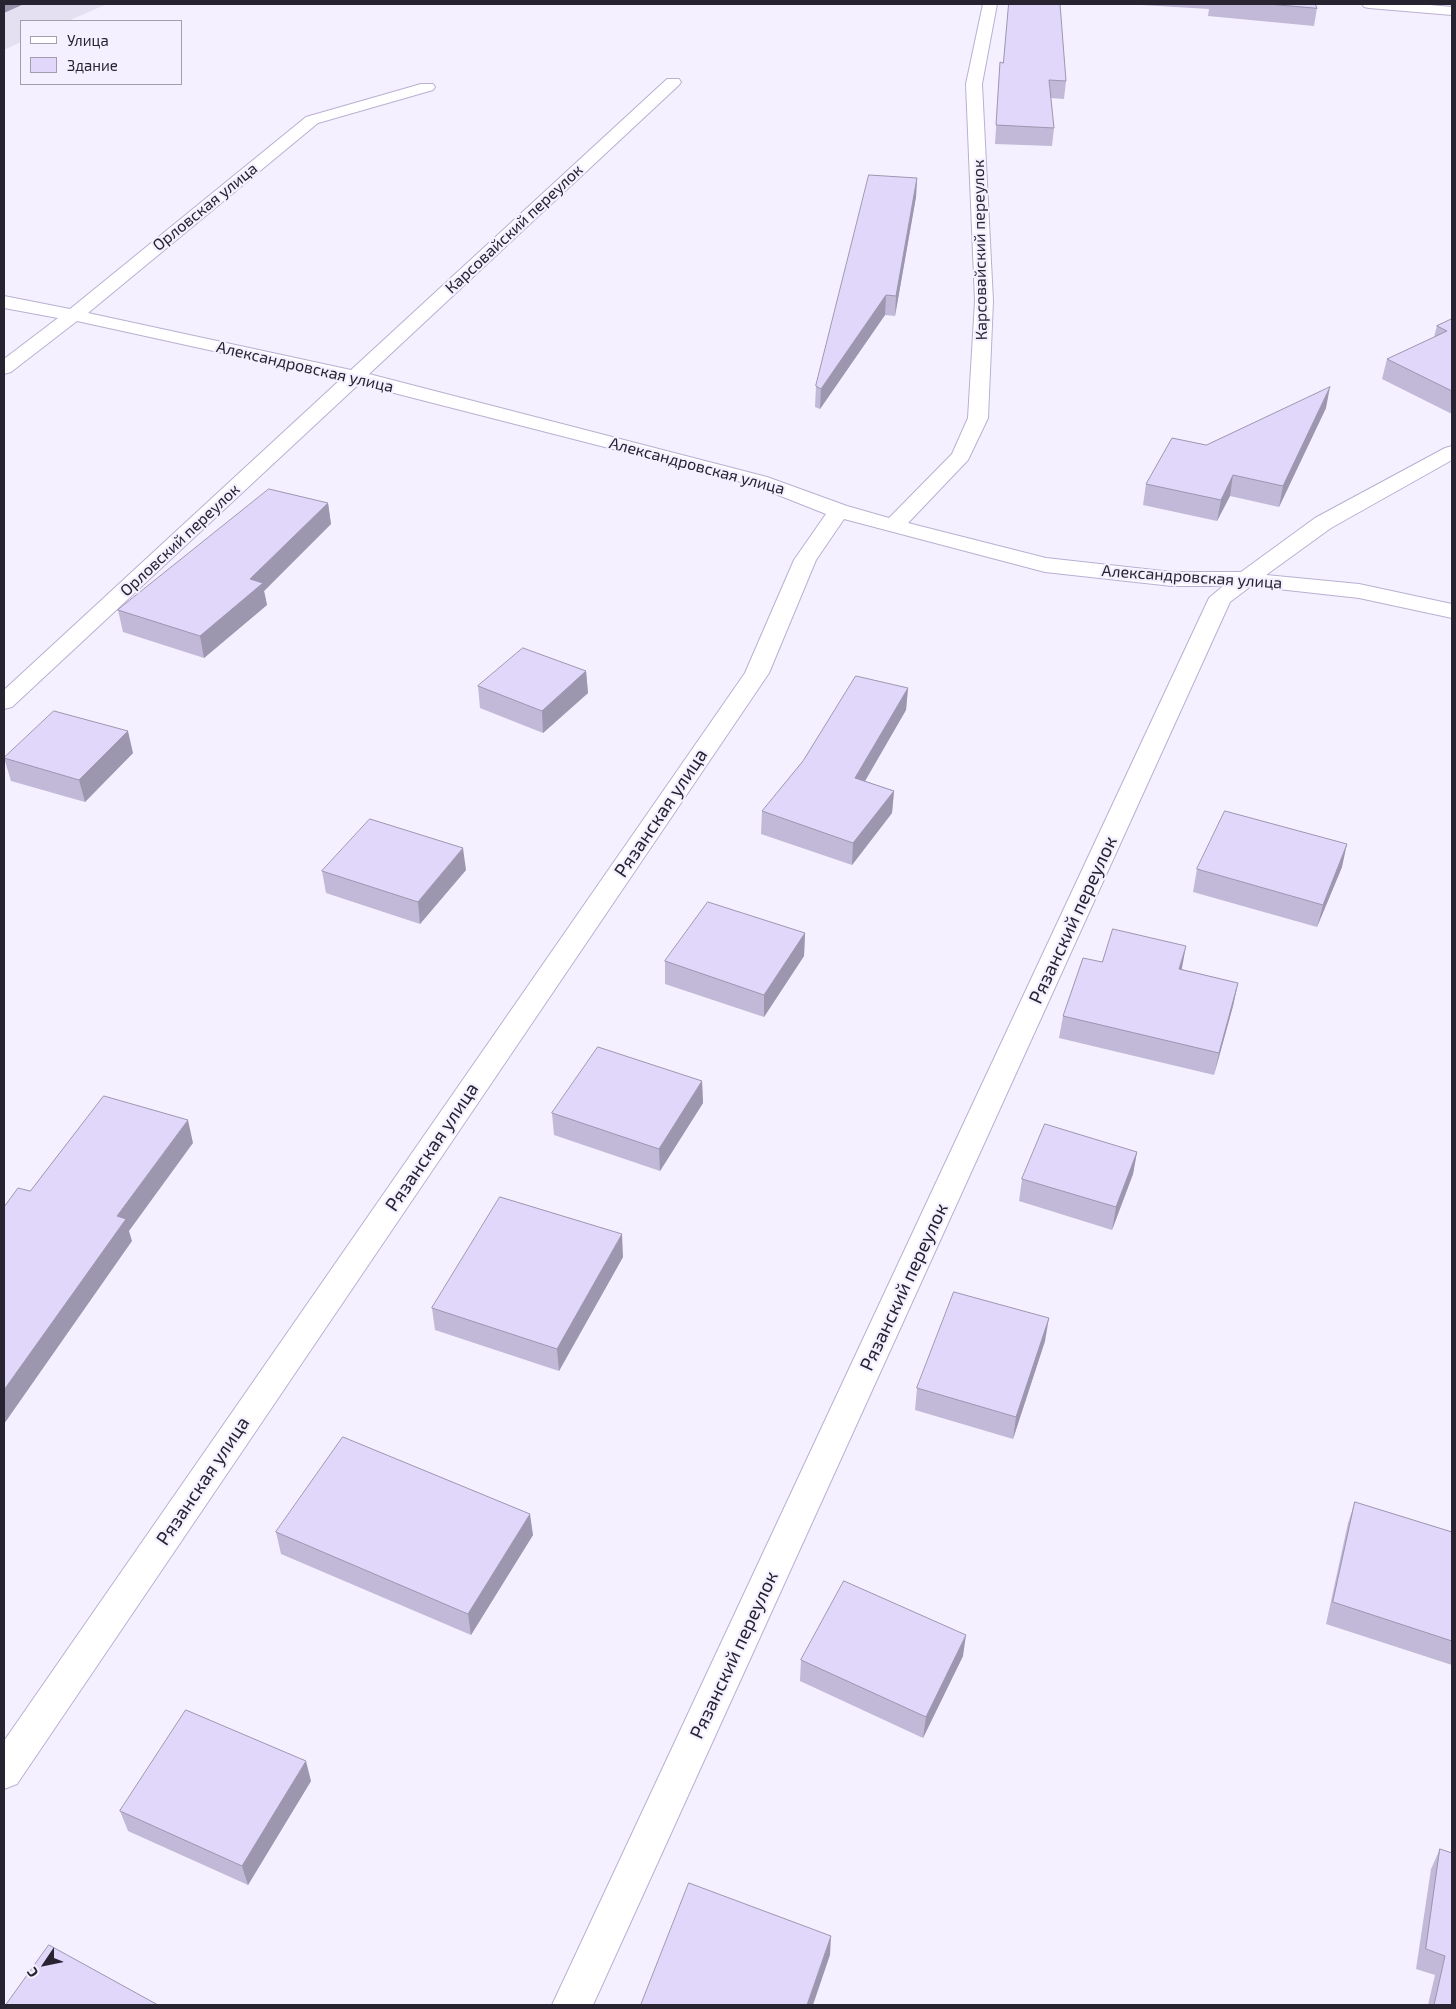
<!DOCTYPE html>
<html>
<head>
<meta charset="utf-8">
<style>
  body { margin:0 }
  #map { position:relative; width:1456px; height:2009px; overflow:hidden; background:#f4f0ff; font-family:"Exo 2",sans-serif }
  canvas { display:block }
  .frame { position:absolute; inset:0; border:5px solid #272330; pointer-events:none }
  .legend { position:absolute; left:20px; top:20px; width:162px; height:65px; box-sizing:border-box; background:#f4f0ff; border:1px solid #a29eac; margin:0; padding:6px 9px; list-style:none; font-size:15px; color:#272330 }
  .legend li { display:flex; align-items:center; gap:10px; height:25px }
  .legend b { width:25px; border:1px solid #a29eac }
  .north { position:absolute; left:20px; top:1939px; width:50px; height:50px; -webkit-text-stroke:4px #f4f0ff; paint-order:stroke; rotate:236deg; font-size:14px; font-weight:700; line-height:20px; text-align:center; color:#272330 }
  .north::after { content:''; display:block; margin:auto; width:18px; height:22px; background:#272330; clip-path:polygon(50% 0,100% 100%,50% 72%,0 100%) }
</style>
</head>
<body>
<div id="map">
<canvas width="1456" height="2009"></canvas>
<div class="frame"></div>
<ul class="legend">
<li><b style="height:6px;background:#fff"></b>Улица</li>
<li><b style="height:14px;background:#e0d7fa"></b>Здание</li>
</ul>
<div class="north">С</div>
</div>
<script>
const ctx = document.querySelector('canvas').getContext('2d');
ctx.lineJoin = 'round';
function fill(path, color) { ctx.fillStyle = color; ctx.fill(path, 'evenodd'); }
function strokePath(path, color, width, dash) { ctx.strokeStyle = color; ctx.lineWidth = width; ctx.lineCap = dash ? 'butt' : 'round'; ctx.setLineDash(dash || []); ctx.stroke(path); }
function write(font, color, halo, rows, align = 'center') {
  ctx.font = font + ' "Exo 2",sans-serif'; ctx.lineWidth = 4.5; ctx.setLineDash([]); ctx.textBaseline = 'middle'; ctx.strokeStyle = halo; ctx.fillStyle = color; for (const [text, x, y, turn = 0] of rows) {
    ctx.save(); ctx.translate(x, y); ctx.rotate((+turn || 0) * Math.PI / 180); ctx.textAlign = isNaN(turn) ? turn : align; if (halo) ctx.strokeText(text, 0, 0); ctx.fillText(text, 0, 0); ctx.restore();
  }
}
const built = new Path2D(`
  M4 4H107L68 21H21V42L4 50Z`);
const street = new Path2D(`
  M983 4H997L982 84 993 301 988 418 968 460 908 523 1046 558 1172 572H1241L1315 518 1445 448 1452 446V460L1331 528 1266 575 1359 584 1452 604V618L1359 598 1251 586 1230 602 593 2005H552L1209 598 1223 586H1172L1045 572 844 519 816 560 769 673 17 1784 4 1789V1741L745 673 794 560 826 514 753 485 359 384 12 707 4 709V690L341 379 77 321 11 372 4 374V359L58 318 4 308V296L70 309 306 117 421 84H433L435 87 433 90 318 123 88 313 351 370 667 79H679L681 82 679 85 369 374 767 477 847 506 889 518 952 454 968 418 975 301 966 84Z
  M1362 4H1419L1452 7V15L1369 8 1364 7Z`);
const wall = new Path2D(`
  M1124 4H1315L1317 8 1314 26 1208 16 1209 9Z
  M1003 63 1066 81 1064 99 1051 98 1054 128 1052 146 995 144 999 80Z
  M917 178 916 197 895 316 885 315 820 409 815 407 816 386Z
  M1452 319V414L1382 379 1387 359 1434 337 1437 326Z
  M1326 408 1279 507 1230 496 1217 521 1143 505 1146 484 1206 445Z
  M328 503 331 524 264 591 267 605 204 658 123 632 118 610Z
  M586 671 588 693 543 733 480 708 478 686Z
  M908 688 906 710 865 781 894 791 892 813 852 865 761 834 762 811Z
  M133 753 85 802 11 781 4 758Z
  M1342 867 1317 927 1193 892 1197 869Z
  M466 870 420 924 326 893 322 871Z
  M805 933 804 956 764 1017 665 984V961Z
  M1102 962 1181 969 1238 983 1233 1006 1214 1075 1059 1038 1063 1016Z
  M702 1081 703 1103 660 1171 554 1135 552 1113Z
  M1137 1152 1133 1174 1112 1230 1019 1201 1022 1179Z
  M623 1257 559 1371 435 1330 432 1308Z
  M1045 1341 1013 1439 915 1410 917 1388Z
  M1355 1502 1452 1532V1665L1326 1624 1348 1523Z
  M276 1532 533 1535 471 1635 281 1554Z
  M963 1656 923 1738 800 1681 801 1660Z
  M311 1781 248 1885 128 1831 120 1811Z
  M1440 1849 1452 2005H1428L1435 1975 1416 1969 1431 1869Z`);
const shadedWall = new Path2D(`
  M4 4H24L4 13Z
  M917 178 916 197 895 316 896 296Z
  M886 295 885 315 820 409 821 389Z
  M1330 387 1326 408 1279 507 1283 486Z
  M1233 475 1230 496 1217 521 1221 500Z
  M328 503 331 524 264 591 267 605 204 658 200 636 250 579Z
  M586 671 588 693 543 733 542 711Z
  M908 688 906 710 854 800 855 778Z
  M128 731 133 753 85 802 79 780Z
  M894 791 892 813 852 865 853 843Z
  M1347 844 1342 867 1317 927 1323 905Z
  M463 848 466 870 420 924 418 902Z
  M805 933 804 956 764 1017V995Z
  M1186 946 1182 968 1175 991 1179 969Z
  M1238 983 1233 1006 1214 1075 1219 1053Z
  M702 1081 703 1103 660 1171 659 1149Z
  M188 1120 193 1143 129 1231 132 1241 4 1424V1390L117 1216Z
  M1137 1152 1133 1174 1112 1230 1116 1207Z
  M622 1234 623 1257 559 1371 557 1349Z
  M1049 1318 1045 1341 1013 1439 1016 1417Z
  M530 1514 533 1535 471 1635 468 1614Z
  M966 1635 963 1656 923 1738 926 1717Z
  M306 1761 311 1781 248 1885 242 1866Z
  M831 1936 830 1955 813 2005H807Z`);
const building = new Path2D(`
  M1009 4H1060L1066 81 1049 80 1054 128 996 125 1000 62 1003 63Z
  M1268 4H1315L1317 8Z
  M869 175 917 178 896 296 886 295 821 389 816 386Z
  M1452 319V391L1387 359 1447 331 1437 326Z
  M1330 387 1283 486 1233 475 1221 500 1146 484 1172 438 1206 445Z
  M269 489 328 503 250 579 263 583 200 636 118 610Z
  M523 648 586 671 542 711 478 686Z
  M856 676 908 688 855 778 894 791 853 843 762 811 803 761Z
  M54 711 128 731 79 780 4 758Z
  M1225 811 1347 844 1323 905 1197 869Z
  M370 819 463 848 418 902 322 871Z
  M708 902 805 933 764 995 665 961Z
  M1113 929 1186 946 1179 969 1238 983 1219 1053 1063 1016 1083 958 1102 962Z
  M598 1047 702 1081 659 1149 552 1113Z
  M104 1096 188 1120 117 1216 126 1219 4 1390V1207L18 1188 30 1191Z
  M1045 1124 1137 1152 1116 1207 1022 1179Z
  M500 1197 622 1234 557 1349 432 1308Z
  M954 1292 1049 1318 1016 1417 917 1388Z
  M343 1437 530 1514 468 1614 276 1532Z
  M1355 1502 1452 1532V1641L1333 1602Z
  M844 1581 966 1635 926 1717 801 1660Z
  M186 1710 306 1761 242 1866 120 1811Z
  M1440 1849 1452 1853V2005H1434L1445 1956 1426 1949Z
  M689 1883 831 1936 807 2005H641Z
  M49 1945 158 2005H6Z`);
const farStreetnames = [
  ["Орловская улица",205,207,-39],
  ["Карсовайский переулок",514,229,-43],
  ["Карсовайский переулок",980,250,-91],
  ["Александровская улица",305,367,13],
  ["Александровская улица",697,466,15],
  ["Орловский переулок",180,540,-43],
  ["Александровская улица",1192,577,4]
];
const streetNames = [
  ["Рязанская улица",661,813,-56],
  ["Рязанский переулок",1073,920,-65],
  ["Рязанская улица",432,1147,-56],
  ["Рязанский переулок",904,1287,-65],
  ["Рязанская улица",203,1481,-56],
  ["Рязанский переулок",734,1655,-65]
];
fill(built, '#e4e0f1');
strokePath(street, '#b9b0d2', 2);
fill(street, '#fff');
fill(wall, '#c1b9d7');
fill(shadedWall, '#9d96af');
fill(building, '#e0d7fa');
strokePath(building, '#9d96af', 1);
write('16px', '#272330', '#f4f0ff', farStreetnames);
write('19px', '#272330', '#f4f0ff', streetNames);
</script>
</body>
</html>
